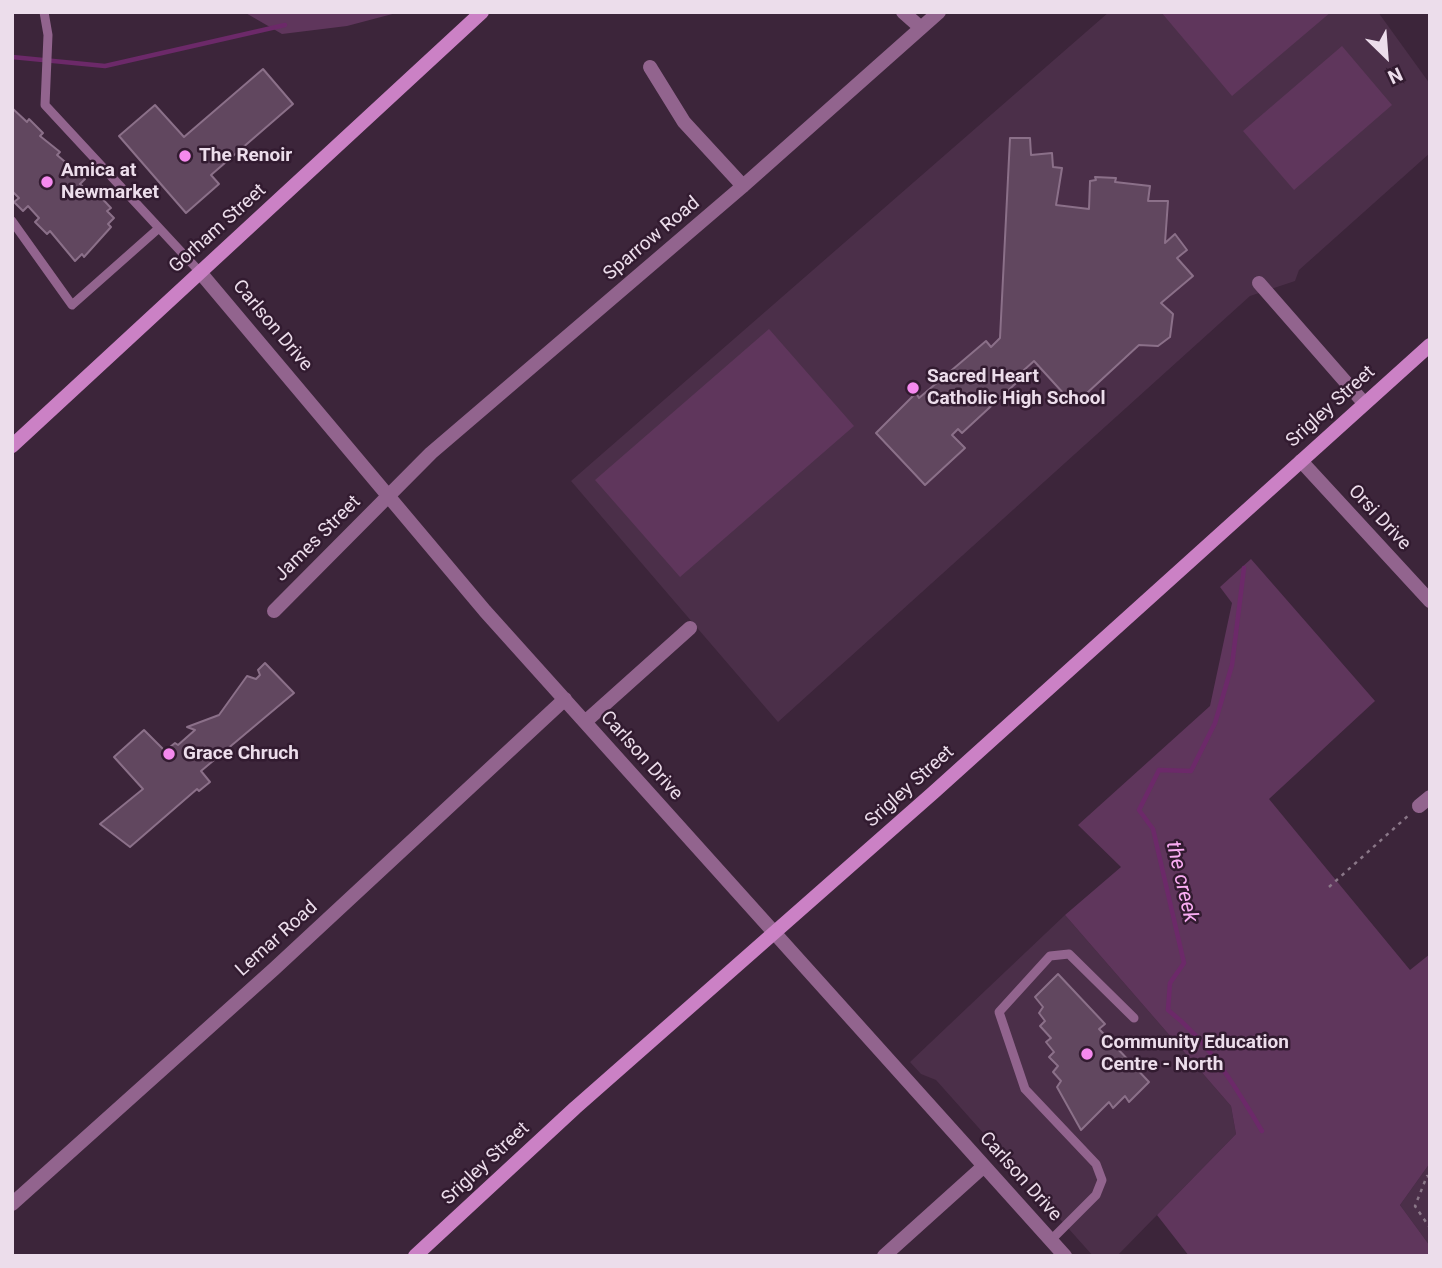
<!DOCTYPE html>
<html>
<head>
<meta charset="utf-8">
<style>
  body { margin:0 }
  #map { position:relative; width:1442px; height:1268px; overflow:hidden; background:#3c253a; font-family:Roboto,sans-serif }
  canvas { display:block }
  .frame { position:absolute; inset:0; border:14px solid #ecddeb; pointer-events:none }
  .north { position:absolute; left:1351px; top:21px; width:70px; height:70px; -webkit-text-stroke:5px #321b30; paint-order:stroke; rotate:155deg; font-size:19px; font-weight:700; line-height:28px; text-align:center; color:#ecddeb }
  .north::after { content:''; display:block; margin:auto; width:24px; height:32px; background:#ecddeb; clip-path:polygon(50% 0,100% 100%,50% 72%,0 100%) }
</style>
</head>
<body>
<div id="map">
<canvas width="1442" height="1268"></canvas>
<div class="frame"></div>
<div class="north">N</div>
</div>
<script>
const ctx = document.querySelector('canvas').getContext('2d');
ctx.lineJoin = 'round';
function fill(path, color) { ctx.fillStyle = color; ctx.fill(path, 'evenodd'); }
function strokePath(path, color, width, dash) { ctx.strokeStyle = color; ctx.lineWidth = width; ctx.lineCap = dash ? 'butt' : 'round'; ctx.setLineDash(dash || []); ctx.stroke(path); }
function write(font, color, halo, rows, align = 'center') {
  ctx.font = font + ' Roboto,sans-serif'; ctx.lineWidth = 5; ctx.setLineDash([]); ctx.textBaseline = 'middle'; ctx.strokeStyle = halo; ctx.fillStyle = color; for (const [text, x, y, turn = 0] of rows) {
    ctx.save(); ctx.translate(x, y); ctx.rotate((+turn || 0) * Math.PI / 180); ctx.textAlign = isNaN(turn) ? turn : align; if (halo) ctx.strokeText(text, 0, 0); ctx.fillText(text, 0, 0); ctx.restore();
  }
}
const built = new Path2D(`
  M1109 12H1378L1430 84V153L1299 270 1295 281 1250 296 778 722 571 481Z
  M1065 915 1231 1106 1236 1134 1117 1256H1093L936 1080 921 1074 910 1062Z
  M1430 1163V1246L1400 1205Z`);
const green = new Path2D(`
  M244 12H400L347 26 282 34Z
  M1161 12H1331L1232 96Z
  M1342 46 1392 105 1294 190 1243 131Z
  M769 329 854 426 680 577 595 480Z
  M1251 559 1375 701 1269 799 1410 970 1430 954V1163L1400 1205 1430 1246V1256H1189L1157 1215 1236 1134 1231 1106 1065 915 1121 867 1078 825 1210 706 1232 603 1220 587Z`);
const stream = new Path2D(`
  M12 57 105 66 285 25
  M1244 568 1232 665 1215 723 1191 771 1159 770 1139 810 1153 829 1184 963 1170 983 1168 1010C1209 1042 1235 1086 1262 1131`);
const building = new Path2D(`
  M263 69 293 104 211 175 219 184 186 213 119 136 155 105 184 137Z
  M12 108 27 122 29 119 43 133 40 136 60 152 57 155 85 179 80 184 90 194 94 190 111 208 107 211 114 218 108 224 111 227 84 257 82 254 75 261 50 231 47 234 35 222 39 218 28 206 23 211 14 202 19 198 12 191Z
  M1010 138H1030L1031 155 1052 153 1053 167 1062 168 1056 205 1089 209 1090 181 1096 180 1095 177 1116 178 1115 182 1150 186 1148 201H1168L1165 243 1175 234 1187 250 1177 258 1193 276 1161 303 1173 314 1170 337 1158 346 1139 345 1074 405 1034 361 1024 370 1027 373 962 433 958 429 952 435 965 448 925 485 876 433 916 393 919 398 986 341 991 347 1000 338Z
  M265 663 294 693 201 771 210 782 199 791 197 789 130 847 100 824 143 789 114 757 144 730 165 751 175 743 178 745 195 730 187 727 219 715 247 676 256 679 260 675 258 670Z
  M1058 974 1105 1024 1099 1029 1149 1082 1129 1102 1125 1096 1113 1108 1109 1102 1081 1130 1057 1087 1061 1081 1053 1072 1058 1066 1049 1057 1054 1052 1046 1042 1051 1038 1040 1026 1045 1021 1039 1013 1043 1007 1035 997Z`);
const path = new Path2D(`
  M1329 887 1410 814
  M1430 1177 1427 1176 1415 1206 1430 1228`);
const lane = new Path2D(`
  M44 12 48 35 45 105 199 271
  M12 221 72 305 159 228
  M1051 1240 1096 1195 1102 1180 1096 1164 1025 1089 999 1012 1050 956 1069 954 1134 1018`);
const street = new Path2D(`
  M903 12 921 28
  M650 67 684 122 743 186
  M199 271 485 611 1065 1256
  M1259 283 1364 403
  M1301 461 1430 601
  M274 611 431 453 743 186 939 12
  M585 722 690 628
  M1419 806 1430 797
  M12 1204 274 969 565 699
  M884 1256 984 1166`);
const secondary = new Path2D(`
  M12 446 482 12
  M415 1256 575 1108 934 792 1430 345`);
const markers = [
  [185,156,7,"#f589ee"],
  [47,182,7,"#f589ee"],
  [913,388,7,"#f589ee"],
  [169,754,7,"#f589ee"],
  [1087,1054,7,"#f589ee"]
];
const poiNames = [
  ["The Renoir",199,156],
  ["Amica at",61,171],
  ["Newmarket",61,193],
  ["Sacred Heart",927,377],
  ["Catholic High School",927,399],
  ["Grace Chruch",183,754],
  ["Community Education",1101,1043],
  ["Centre - North",1101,1065]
];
const streetNames = [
  ["Gorham Street",218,229,-42],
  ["Sparrow Road",652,239,-40],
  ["Carlson Drive",272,326,50],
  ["Srigley Street",1331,407,-42],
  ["Orsi Drive",1379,518,47],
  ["James Street",318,539,-45],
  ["Carlson Drive",641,756,48],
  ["Srigley Street",910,787,-42],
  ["Lemar Road",277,939,-42],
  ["Srigley Street",486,1164,-43],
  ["Carlson Drive",1020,1177,48]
];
const waterNames = [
  ["the creek",1181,882,77]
];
fill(built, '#4b2f49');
fill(green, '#5f365c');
strokePath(stream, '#6c2969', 4.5);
fill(building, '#61475f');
strokePath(building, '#8b7089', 2);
strokePath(path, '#8a7788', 2.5, [3.5, 5]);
strokePath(lane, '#92648e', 9);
strokePath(street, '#92648e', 14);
strokePath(secondary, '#cb81c5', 14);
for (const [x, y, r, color] of markers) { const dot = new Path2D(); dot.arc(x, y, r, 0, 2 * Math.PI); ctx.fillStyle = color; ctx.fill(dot); strokePath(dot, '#321b30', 2.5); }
write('bold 19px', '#ecddeb', '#321b30', poiNames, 'left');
write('19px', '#ecddeb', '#321b30', streetNames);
write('italic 21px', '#faadf3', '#321b30', waterNames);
</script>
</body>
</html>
